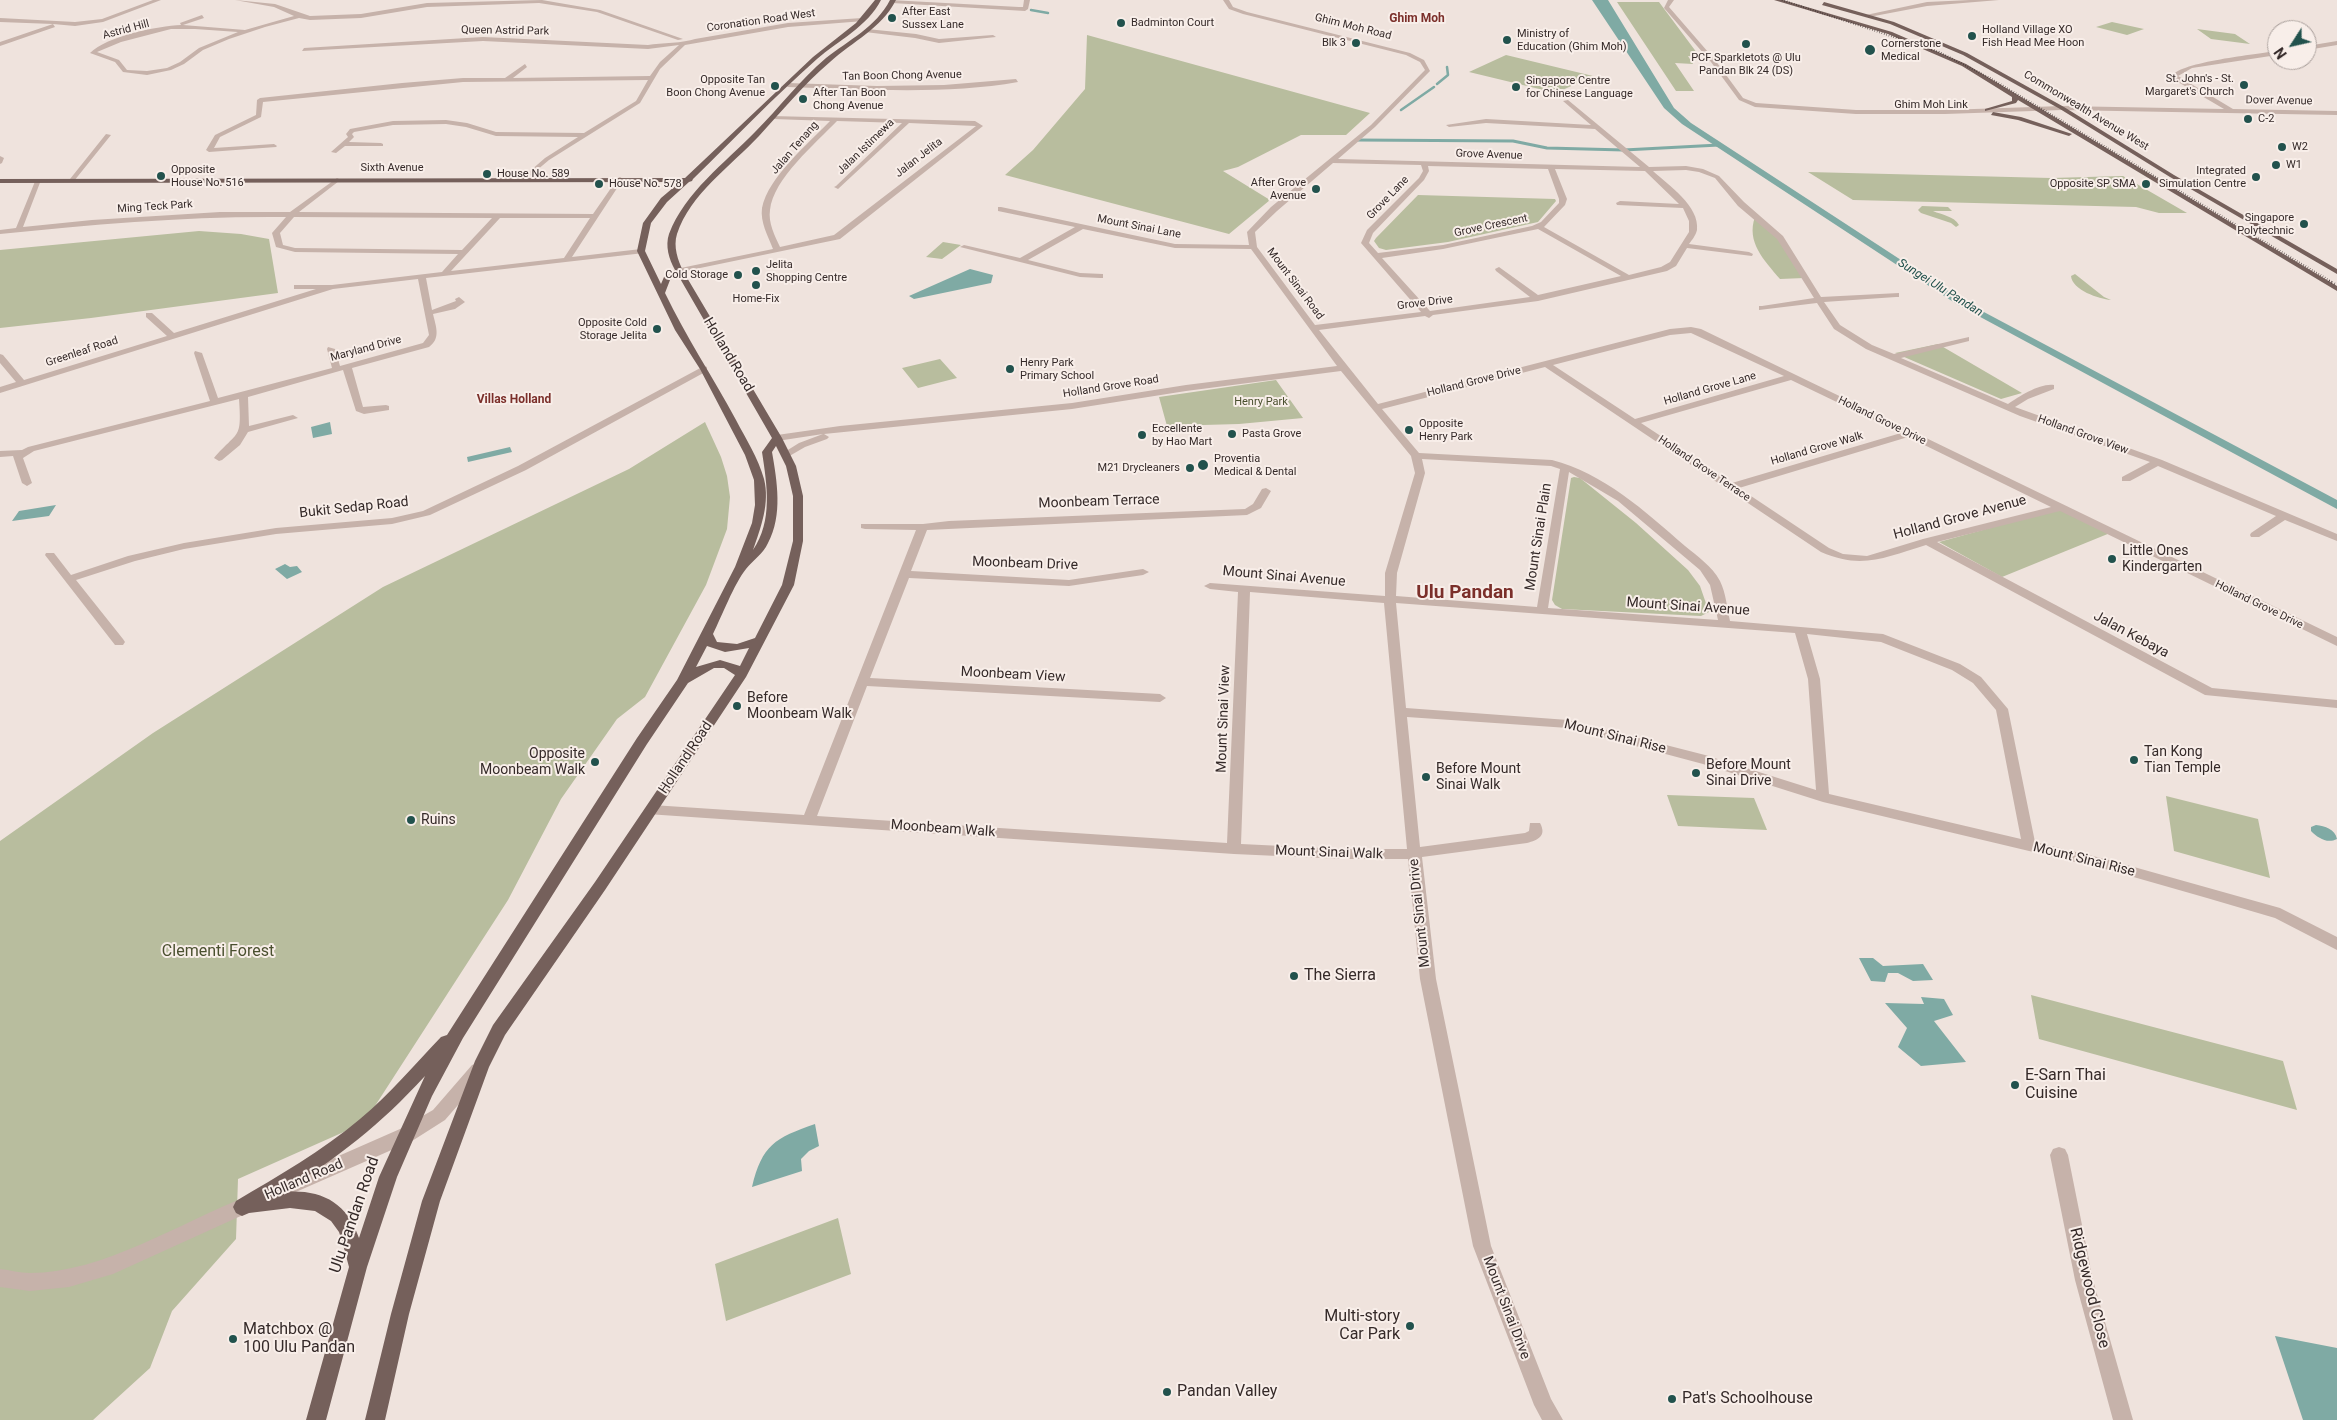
<!DOCTYPE html>
<html>
<head>
<meta charset="utf-8">
<style>
  body { margin:0 }
  #map { position:relative; width:2337px; height:1420px; overflow:hidden; background:#efe3dd; font-family:Roboto,sans-serif }
  canvas { display:block }
  .north { position:absolute; left:2267px; top:20px; width:50px; height:50px; box-sizing:border-box; background:#f8eee9; border:1px solid #aaa09c; border-radius:50%; rotate:235deg; font-size:14px; font-weight:700; line-height:20px; text-align:center; color:#352a29 }
  .north::after { content:''; display:block; margin:auto; width:18px; height:22px; background:#22524d; clip-path:polygon(50% 0,100% 100%,50% 72%,0 100%) }
</style>
</head>
<body>
<div id="map">
<canvas width="2337" height="1420"></canvas>
<div class="north">N</div>
</div>
<script>
const ctx = document.querySelector('canvas').getContext('2d');
ctx.lineJoin = 'round';
function fill(path, color) { ctx.fillStyle = color; ctx.fill(path, 'evenodd'); }
function strokePath(path, color, width, dash) { ctx.strokeStyle = color; ctx.lineWidth = width; ctx.lineCap = dash ? 'butt' : 'round'; ctx.setLineDash(dash || []); ctx.stroke(path); }
function write(font, color, halo, rows, align = 'center') {
  ctx.font = font + ' Roboto,sans-serif'; ctx.lineWidth = 4; ctx.setLineDash([]); ctx.textBaseline = 'middle'; ctx.strokeStyle = halo; ctx.fillStyle = color; for (const [text, x, y, turn = 0] of rows) {
    ctx.save(); ctx.translate(x, y); ctx.rotate((+turn || 0) * Math.PI / 180); ctx.textAlign = isNaN(turn) ? turn : align; if (halo) ctx.strokeText(text, 0, 0); ctx.fillText(text, 0, 0); ctx.restore();
  }
}
const green = new Path2D(`
  M1617 2H1659L1700 57 1688 56 1693 64 1675 63 1694 91H1676Z
  M2112 22 2144 29 2127 35 2096 27Z
  M2197 29 2235 34 2250 44 2211 39Z
  M1087 35 1370 113 1346 135H1301L1238 167 1223 171 1270 200 1229 234 1005 175 1033 150 1085 89Z
  M1506 55 1593 76 1556 93 1469 72Z
  M1808 172 2051 178 2123 176 2187 213H2159L2136 207 1853 200Z
  M1418 195 1555 199 1556 201 1538 222 1448 242 1386 250 1379 248 1374 241 1376 238Z
  M1922 206 1948 207 1952 211H1933C1942 215 1954 216 1959 225L1956 227 1951 223 1921 213 1918 210Z
  M1755 217 1780 238 1804 278 1780 279C1764 260 1746 242 1755 217Z
  M199 231 241 234 269 239 278 293 91 318 0 328V250Z
  M943 242 961 245 942 259 926 257Z
  M2075 274 2104 297 2111 300C2099 299 2072 290 2071 276Z
  M1938 344 2022 393 2001 399 1895 353Z
  M940 359 957 378 918 388 902 368Z
  M1276 380 1303 418 1239 424 1167 426 1159 397Z
  M705 422 721 457 727 476 730 497 727 529 706 585 645 697 617 719 561 799 508 900 364 1123 238 1179 236 1239 172 1311 150 1368 93 1420H0V841L153 733 383 587 629 469Z
  M1574 477 1580 478 1636 523 1688 570 1700 586 1709 612 1701 616 1562 609 1555 605 1552 600 1571 478Z
  M2066 507 2115 531 2002 577 1939 542Z
  M1667 795 1754 798 1767 830 1678 826Z
  M2166 796 2258 819 2270 878 2174 851Z
  M2031 995 2283 1061 2297 1110 2039 1039Z
  M838 1218 851 1274 726 1321 715 1264Z`);
const water = new Path2D(`
  M1592 0H1608L1674 108 1691 123 1967 303 2337 500V509L1958 305 1682 124 1664 108Z
  M970 269 993 275 991 283 914 299 909 296Z
  M330 422 332 434 313 438 311 427Z
  M510 447 512 452 468 462 467 457Z
  M56 505 49 516 12 521 19 511Z
  M285 564 290 567 297 566 302 572 287 579 275 569Z
  M2316 825C2325 826 2335 829 2337 839 2327 844 2318 838 2311 831V827Z
  M1859 958H1873L1883 966 1923 964 1933 980 1913 981 1898 973H1888L1885 982 1871 981Z
  M1921 997 1944 999 1953 1015 1934 1021 1966 1062 1921 1066 1898 1047 1907 1028 1885 1003 1924 1004Z
  M815 1124 819 1146 809 1151 801 1159 802 1171 752 1187C762 1145 775 1138 815 1124Z
  M2275 1336 2337 1348V1420H2303Z`);
const streamFar1 = new Path2D(`
  M1031 10 1048 13
  M1437 84 1448 75 1447 67
  M1401 110 1434 87`);
const stream = new Path2D(`
  M1356 140 1513 141 1547 148 1624 150 1719 145`);
const minor = new Path2D(`
  M153 0H161L103 22 75 26 53 24 55 27 0 46V42L53 24 0 22V18L75 22 102 19Z
  M235 0 275 4 310 16 361 14 427 3 542 0 600 10 683 39 678 40 597 12 539 3 427 7 361 18 310 20 299 18 265 27 229 39 203 50 184 64 171 70 147 75 123 72 115 62 90 53C107 36 158 26 181 25L180 23 202 15 204 18 183 25 245 30 294 16 274 7ZM171 29H195L238 32 199 48 180 62 167 68 147 71 127 70 119 60 97 52 121 42Z
  M890 0 1019 7H1023L1024 0H1030L1028 9 1025 11 892 3Z
  M1223 0H1229L1233 7 1247 12 1410 53 1424 60 1430 71 1375 127 1338 159 1640 167 1595 129 1486 123 1449 127 1446 125 1486 119 1591 125 1563 101 1568 100 1649 167 1686 166 1703 169 1719 176 1744 202 1783 236 1821 297 1899 293V297H1896L1824 302 1840 325 1872 345 1894 354 1969 337V341L1901 358 2008 404C2020 396 2040 383 2054 385V389L2028 399 2015 407 2162 460 2337 534V541L2285 520 2259 537H2251L2250 535 2251 533 2276 516 2158 466 2130 481H2122V477L2150 462 2020 416 1866 349 1834 329 1817 303 1759 310V306H1762L1814 298 1777 239 1738 206 1715 178 1699 172 1686 170 1653 171C1668 185 1700 206 1697 230 1696 235 1692 240 1689 244L1749 252 1753 254 1752 256 1687 248 1676 266 1667 271 1538 301 1433 315 1429 318 1425 316 1319 330 1378 404 1670 329 1691 327 1701 329 2337 637V646L2060 511 1937 542 2212 688 2337 700V708L2205 695 1926 545C1886 557 1862 570 1821 552L1545 367 1382 409 1419 453 1552 460C1603 473 1645 511 1685 546 1697 556 1712 566 1720 581 1726 593 1727 608 1730 621L1883 634 1960 664 1981 677 2008 709 2035 842 2109 860 2280 908 2337 937V950L2275 918 2207 898 2109 870 1823 802 1703 764 1568 728 1407 717 1420 847 1525 833 1529 831 1530 823H1540C1547 836 1538 840 1527 843L1422 857 1436 979 1491 1246 1551 1399 1563 1420H1542L1534 1405 1473 1246 1420 979 1408 859H1344L1234 854 647 814 645 810 647 806 652 805 804 815 916 530 865 529 861 528V524H923L949 521 1245 509 1253 504 1262 489 1266 488 1271 491 1261 508 1247 515 927 530 911 571 1069 580 1143 569 1149 572 1143 575 1069 586 909 578 870 678 1160 694 1166 698 1160 702 867 686 817 816 1227 843 1238 592 1210 589 1204 586 1210 583 1385 596V573L1415 473 1411 456 1341 371 1186 391 1072 409 824 434 829 437 827 439 805 447 786 458 783 457V453L799 443 823 434 777 441 772 438 777 435 840 426 1072 403 1186 385 1337 366 1251 249 1175 248 1083 229 1028 260 1080 273 1103 274V278H1100L1080 277 960 247 964 245 1020 258 1075 227 998 211V207H1001L1175 244 1249 245 1247 232 1271 207 1371 125 1425 70 1420 62 1406 55 1243 14 1229 9ZM1333 163 1421 165 1423 171 1419 178 1367 230 1361 243 1421 312 1315 325 1257 247 1255 232 1277 211ZM1428 166 1548 169 1559 199V203L1541 222 1532 226 1443 245 1378 253 1369 243 1373 233 1424 180 1429 171ZM1555 169 1645 171 1679 204 1620 201 1616 203 1617 205 1683 208 1689 221V232L1670 262 1661 267 1629 275 1544 227 1565 205 1567 199ZM1538 229 1621 276 1538 295 1499 267 1495 269 1496 271 1530 297 1430 311 1382 258 1443 249ZM1691 333 1784 376 1635 419 1553 365 1670 335ZM1791 380 1901 433 1732 483 1641 423ZM1908 437 2051 507 1923 539 1867 556 1843 554 1829 548 1739 488ZM1422 459 1551 466 1560 469 1537 607 1396 596 1397 573 1425 473ZM1569 472 1618 501 1700 570 1710 585 1718 620 1548 608ZM1250 592 1384 603 1407 849H1344L1241 844ZM1396 603 1795 633 1808 679 1816 790 1705 755 1568 720 1406 708ZM1807 634 1881 642 1952 670 1973 683 1996 710 2021 839 1829 794 1820 679Z
  M1668 0H1674L1669 7 1715 60 1743 98 1756 103 1856 110H1945L2062 106 2224 109 2178 82 2172 76C2180 62 2258 54 2277 51V55L2192 68 2178 76 2233 109 2337 111V115L2062 110 1945 114H1856L1755 107 1739 100 1711 62 1664 8Z
  M1970 0H1999L1927 6 1869 17 1866 15 1927 2Z
  M862 18 864 21 788 27 685 45 660 69 640 103 549 160 524 181 521 179 522 178 545 158 578 137 496 136 466 127 446 124 393 125 354 132 352 134 354 137 349 142 381 143 383 144V146H345L336 153 331 152 348 137 346 134 350 129 393 121 446 120 467 123 496 132 584 133 636 101 648 80 463 82 263 102 261 117 220 137 214 148 274 144 277 146 276 147 209 152 206 150 215 135 256 115 257 100 260 98 402 83 463 78H505L525 64 527 67 513 78 650 76 660 62 679 45 648 49 483 41 302 51 304 48 483 37 648 45C661 43 684 43 695 39L788 23Z
  M867 29 916 34 939 39 993 35 996 37 939 43 915 38 865 32Z
  M2337 41V45L2307 50V46Z
  M1016 79 1018 82C946 95 861 89 788 87L785 85 788 83 877 86 944 85Z
  M771 116 975 121 983 126 840 239 676 273V269L773 249C768 236 760 222 762 208 768 177 809 143 830 121L773 119ZM837 121 902 123 836 186 834 187 838 189 909 123 976 126 834 235 780 247C775 236 768 223 770 210 773 179 816 143 837 121Z
  M106 134 111 135 74 181H70V179Z
  M0 156 4 158 2 163 0 164Z
  M620 177 623 179 572 257 641 249 645 251 644 253 426 278 432 310 456 301 455 299 459 297 465 302 455 309 433 314C436 327 441 338 429 347L352 368 363 407 386 405 389 406V410L364 414 356 411 343 370 248 397 249 426 293 415 298 418 248 432 240 445 222 460 219 461 214 458C238 430 242 441 239 399L34 451 23 458 32 483 27 486 22 483 13 456 0 457V451L22 450 28 447 210 401 194 353 195 351 202 353 218 398 332 368 327 349 328 347 335 349 340 366 423 343 429 335 418 279 333 289 0 393V387L16 382 0 363V354L3 355 24 380 167 336 146 317V313H152L174 333 316 289H294V285H332L442 272 458 254 295 252 276 247 272 233 286 217C190 216 95 224 0 234V230L16 228 36 179 41 180 23 227 92 220 220 212H290L337 178 339 179V181L299 212 593 214 618 178ZM294 217 492 218 462 250 295 248 283 245 280 233ZM500 218H590L564 258 451 271Z
  M704 366 707 367V371L526 470 430 515 392 524 276 534 184 549 135 561 76 580 123 639 125 642 123 645H115L45 555 46 553H54L71 575 128 556 184 543 276 528 392 518 423 511 518 466Z
  M478 1063 484 1065 486 1070 484 1075 445 1120 412 1141 289 1195 283 1197 277 1195 274 1189 277 1183 400 1129 433 1110 472 1065Z
  M2059 1147 2065 1149 2068 1155 2093 1280 2133 1420H2113L2075 1280 2050 1155 2053 1149Z
  M248 1196 254 1198 257 1204 254 1210 113 1274 69 1287 30 1291 0 1287V1269C10 1270 20 1273 30 1273 103 1273 181 1222 248 1196Z`);
const major = new Path2D(`
  M875 0H881C868 26 838 41 817 59 774 97 734 139 693 179L692 181 689 182 667 202 651 223 645 251 661 284 664 277 675 270C669 259 665 246 669 234 685 192 725 163 755 132 779 108 800 80 826 58 849 40 876 27 890 0H896C881 29 853 41 830 62 804 84 782 111 759 136 731 166 690 194 677 234 673 247 678 260 683 271L782 438 796 466 803 496V541L794 585 746 677 605 890 505 1035 489 1067 440 1201 409 1314 385 1420H365L391 1314 422 1201 475 1061 493 1025 595 882 735 675 724 668H714L688 683 647 744 463 1038 432 1096 397 1177 367 1267 326 1420H306L349 1267 342 1241 339 1232 331 1221 315 1211 290 1208 249 1213 242 1216 236 1213 233 1207 236 1201C278 1176 322 1151 360 1119 390 1094 415 1064 441 1037L447 1035 637 738 677 680 735 567 752 523 755 505 754 480 745 455 700 369 675 330 637 251 643 223 661 198 680 182 0 183V179L685 178 813 57 856 23ZM678 275 772 438 762 452C767 485 773 521 753 550 761 527 770 503 764 479 758 458 746 439 736 420 713 377 686 337 665 293L670 280ZM776 446 786 466 793 496V541L782 585 755 638 737 644 717 642 713 634C722 616 734 584 746 569 753 560 763 554 768 543 783 515 777 481 772 452ZM707 646 725 652 749 648 740 666 720 660 696 667ZM425 1076 379 1177 359 1238C346 1201 320 1189 283 1192 339 1157 380 1125 425 1076Z
  M1774 0H1783L1892 32 1966 64 2337 286V291L2018 100 2016 103 1985 111V109L2012 101V97L1962 66 1888 34Z
  M1824 2 1894 22 1967 53 2064 107 2174 175 2337 269V274L2170 177 2060 109 1963 55 1890 24 1822 5Z
  M1993 112 2021 117 2072 134 2069 136 2018 120 1991 115Z`);
const railFar1 = new Path2D(`
  M1782 0 1939 52 1990 78 2332 282`);
const rail = new Path2D(`
  M2329 281 2337 285`);
const markers = [
  [892,18,5,"#22524d"],
  [1121,23,5,"#22524d"],
  [1972,36,5,"#22524d"],
  [1507,40,5,"#22524d"],
  [1356,43,5,"#22524d"],
  [1746,44,5,"#22524d"],
  [1870,50,6,"#22524d"],
  [2244,85,5,"#22524d"],
  [775,86,5,"#22524d"],
  [1516,87,5,"#22524d"],
  [803,99,5,"#22524d"],
  [2248,119,5,"#22524d"],
  [2282,147,5,"#22524d"],
  [2276,165,5,"#22524d"],
  [487,174,5,"#22524d"],
  [161,176,5,"#22524d"],
  [2256,177,5,"#22524d"],
  [599,184,5,"#22524d"],
  [2146,184,5,"#22524d"],
  [1316,189,5,"#22524d"],
  [2304,224,5,"#22524d"],
  [756,271,5,"#22524d"],
  [738,275,5,"#22524d"],
  [756,285,5,"#22524d"],
  [657,329,5,"#22524d"],
  [1010,369,5,"#22524d"],
  [1409,430,5,"#22524d"],
  [1232,434,5,"#22524d"],
  [1142,435,5,"#22524d"],
  [1203,465,6,"#22524d"],
  [1190,468,5,"#22524d"],
  [2112,559,5,"#22524d"],
  [737,706,5,"#22524d"],
  [2134,760,5,"#22524d"],
  [595,762,5,"#22524d"],
  [1696,773,5,"#22524d"],
  [1426,777,5,"#22524d"],
  [411,820,5,"#22524d"],
  [1294,976,5,"#22524d"],
  [2015,1085,5,"#22524d"],
  [1410,1326,5,"#22524d"],
  [233,1339,5,"#22524d"],
  [1167,1392,5,"#22524d"],
  [1672,1399,5,"#22524d"]
];
const farPoinames = [
  ["After East",902,12],
  ["Sussex Lane",902,25],
  ["Badminton Court",1131,23],
  ["Holland Village XO",1982,30],
  ["Fish Head Mee Hoon",1982,43],
  ["Ministry of",1517,34],
  ["Education (Ghim Moh)",1517,47],
  ["Blk 3",1346,43,"right"],
  ["Cornerstone",1881,44],
  ["Medical",1881,57],
  ["PCF Sparkletots @ Ulu",1746,58,"center"],
  ["Pandan Blk 24 (DS)",1746,71,"center"],
  ["St. John's - St.",2234,79,"right"],
  ["Margaret's Church",2234,92,"right"],
  ["Opposite Tan",765,80,"right"],
  ["Boon Chong Avenue",765,93,"right"],
  ["Singapore Centre",1526,81],
  ["for Chinese Language",1526,94],
  ["After Tan Boon",813,93],
  ["Chong Avenue",813,106],
  ["C-2",2258,119],
  ["W2",2292,147],
  ["W1",2286,165],
  ["Opposite",171,170],
  ["House No. 516",171,183],
  ["Integrated",2246,171,"right"],
  ["Simulation Centre",2246,184,"right"],
  ["House No. 589",497,174],
  ["After Grove",1306,183,"right"],
  ["Avenue",1306,196,"right"],
  ["House No. 578",609,184],
  ["Opposite SP SMA",2136,184,"right"],
  ["Singapore",2294,218,"right"],
  ["Polytechnic",2294,231,"right"],
  ["Jelita",766,265],
  ["Shopping Centre",766,278],
  ["Cold Storage",728,275,"right"],
  ["Home-Fix",756,299,"center"],
  ["Opposite Cold",647,323,"right"],
  ["Storage Jelita",647,336,"right"],
  ["Henry Park",1020,363],
  ["Primary School",1020,376],
  ["Opposite",1419,424],
  ["Henry Park",1419,437],
  ["Eccellente",1152,429],
  ["by Hao Mart",1152,442],
  ["Pasta Grove",1242,434],
  ["Proventia",1214,459],
  ["Medical & Dental",1214,472],
  ["M21 Drycleaners",1180,468,"right"]
];
const farStreetnames = [
  ["Coronation Road West",761,21,-8],
  ["Ghim Moh Road",1353,27,14],
  ["Astrid Hill",126,30,-15],
  ["Queen Astrid Park",505,31,1],
  ["Tan Boon Chong Avenue",902,76,-1],
  ["Dover Avenue",2279,101,1],
  ["Ghim Moh Link",1931,105],
  ["Commonwealth Avenue West",2086,111,31],
  ["Jalan Istimewa",866,147,-44],
  ["Jalan Tenang",795,148,-49],
  ["Grove Avenue",1489,155,2],
  ["Jalan Jelita",919,158,-38],
  ["Sixth Avenue",392,168],
  ["Grove Lane",1388,198,-46],
  ["Ming Teck Park",155,207,-4],
  ["Grove Crescent",1491,226,-12],
  ["Mount Sinai Lane",1139,227,11],
  ["Mount Sinai Road",1295,284,53],
  ["Grove Drive",1425,303,-7],
  ["Maryland Drive",366,349,-15],
  ["Greenleaf Road",82,352,-18],
  ["Holland Grove Drive",1474,382,-14],
  ["Holland Grove Road",1111,387,-9],
  ["Holland Grove Lane",1710,389,-16],
  ["Holland Grove Drive",1882,421,26],
  ["Holland Grove View",2083,435,20],
  ["Holland Grove Walk",1817,449,-16],
  ["Holland Grove Terrace",1704,469,34],
  ["Holland Grove Drive",2259,605,26]
];
const farParknames = [
  ["Henry Park",1261,402]
];
const farNeighbourhoodnames = [
  ["Ghim Moh",1417,19],
  ["Villas Holland",514,400]
];
const farWaternames = [
  ["Sungei Ulu Pandan",1940,288,32]
];
const streetNames = [
  ["Holland Road",728,355,59],
  ["Moonbeam Terrace",1099,502,-2],
  ["Bukit Sedap Road",354,508,-6],
  ["Holland Grove Avenue",1960,518,-15],
  ["Mount Sinai Plain",1539,537,-81],
  ["Moonbeam Drive",1025,564,2],
  ["Mount Sinai Avenue",1284,577,5],
  ["Mount Sinai Avenue",1688,607,4],
  ["Jalan Kebaya",2131,635,28],
  ["Moonbeam View",1013,675,3],
  ["Mount Sinai View",1224,719,-88],
  ["Mount Sinai Rise",1615,737,14],
  ["Holland Road",686,758,-56],
  ["Moonbeam Walk",943,829,4],
  ["Mount Sinai Walk",1329,853,2],
  ["Mount Sinai Rise",2084,860,14],
  ["Mount Sinai Drive",1420,913,-96],
  ["Holland Road",304,1180,-23],
  ["Mount Sinai Drive",1506,1308,69]
];
const poiNames = [
  ["Little Ones",2122,551],
  ["Kindergarten",2122,567],
  ["Before",747,698],
  ["Moonbeam Walk",747,714],
  ["Tan Kong",2144,752],
  ["Tian Temple",2144,768],
  ["Opposite",585,754,"right"],
  ["Moonbeam Walk",585,770,"right"],
  ["Before Mount",1706,765],
  ["Sinai Drive",1706,781],
  ["Before Mount",1436,769],
  ["Sinai Walk",1436,785],
  ["Ruins",421,820]
];
const nearParknames = [
  ["Clementi Forest",218,952]
];
const nearPoinames = [
  ["The Sierra",1304,976],
  ["E-Sarn Thai",2025,1076],
  ["Cuisine",2025,1094],
  ["Multi-story",1400,1317,"right"],
  ["Car Park",1400,1335,"right"],
  ["Matchbox @",243,1330],
  ["100 Ulu Pandan",243,1348],
  ["Pandan Valley",1177,1392],
  ["Pat's Schoolhouse",1682,1399]
];
const nearStreetnames = [
  ["Ulu Pandan Road",355,1215,-71],
  ["Ridgewood Close",2089,1288,76]
];
const districtNames = [
  ["Ulu Pandan",1465,593]
];
fill(green, '#b8bd9e');
fill(water, '#7faaa4');
strokePath(streamFar1, '#7faaa4', 2.5);
strokePath(stream, '#7faaa4', 3);
fill(minor, '#c6b2aa');
fill(major, '#75605b');
strokePath(railFar1, '#352a29', 2, [0.5, 2]);
strokePath(rail, '#352a29', 2.5, [0.5, 2.5]);
for (const [x, y, r, color] of markers) { const dot = new Path2D(); dot.arc(x, y, r, 0, 2 * Math.PI); ctx.fillStyle = color; ctx.fill(dot); strokePath(dot, '#f8eee9', 2); }
write('11px', '#352a29', '#f8eee9', farPoinames, 'left');
write('11px', '#352a29', '#f8eee9', farStreetnames);
write('11px', '#4a502f', '#f8eee9', farParknames);
write('bold 12px', '#7b2f2a', '#f8eee9', farNeighbourhoodnames);
write('italic 12px', '#22524d', '#f8eee9', farWaternames);
write('14px', '#352a29', '#f8eee9', streetNames);
write('14px', '#352a29', '#f8eee9', poiNames, 'left');
write('16px', '#4a502f', '#f8eee9', nearParknames);
write('16px', '#352a29', '#f8eee9', nearPoinames, 'left');
write('16px', '#352a29', '#f8eee9', nearStreetnames);
write('bold 19px', '#7b2f2a', '#f8eee9', districtNames);
</script>
</body>
</html>
